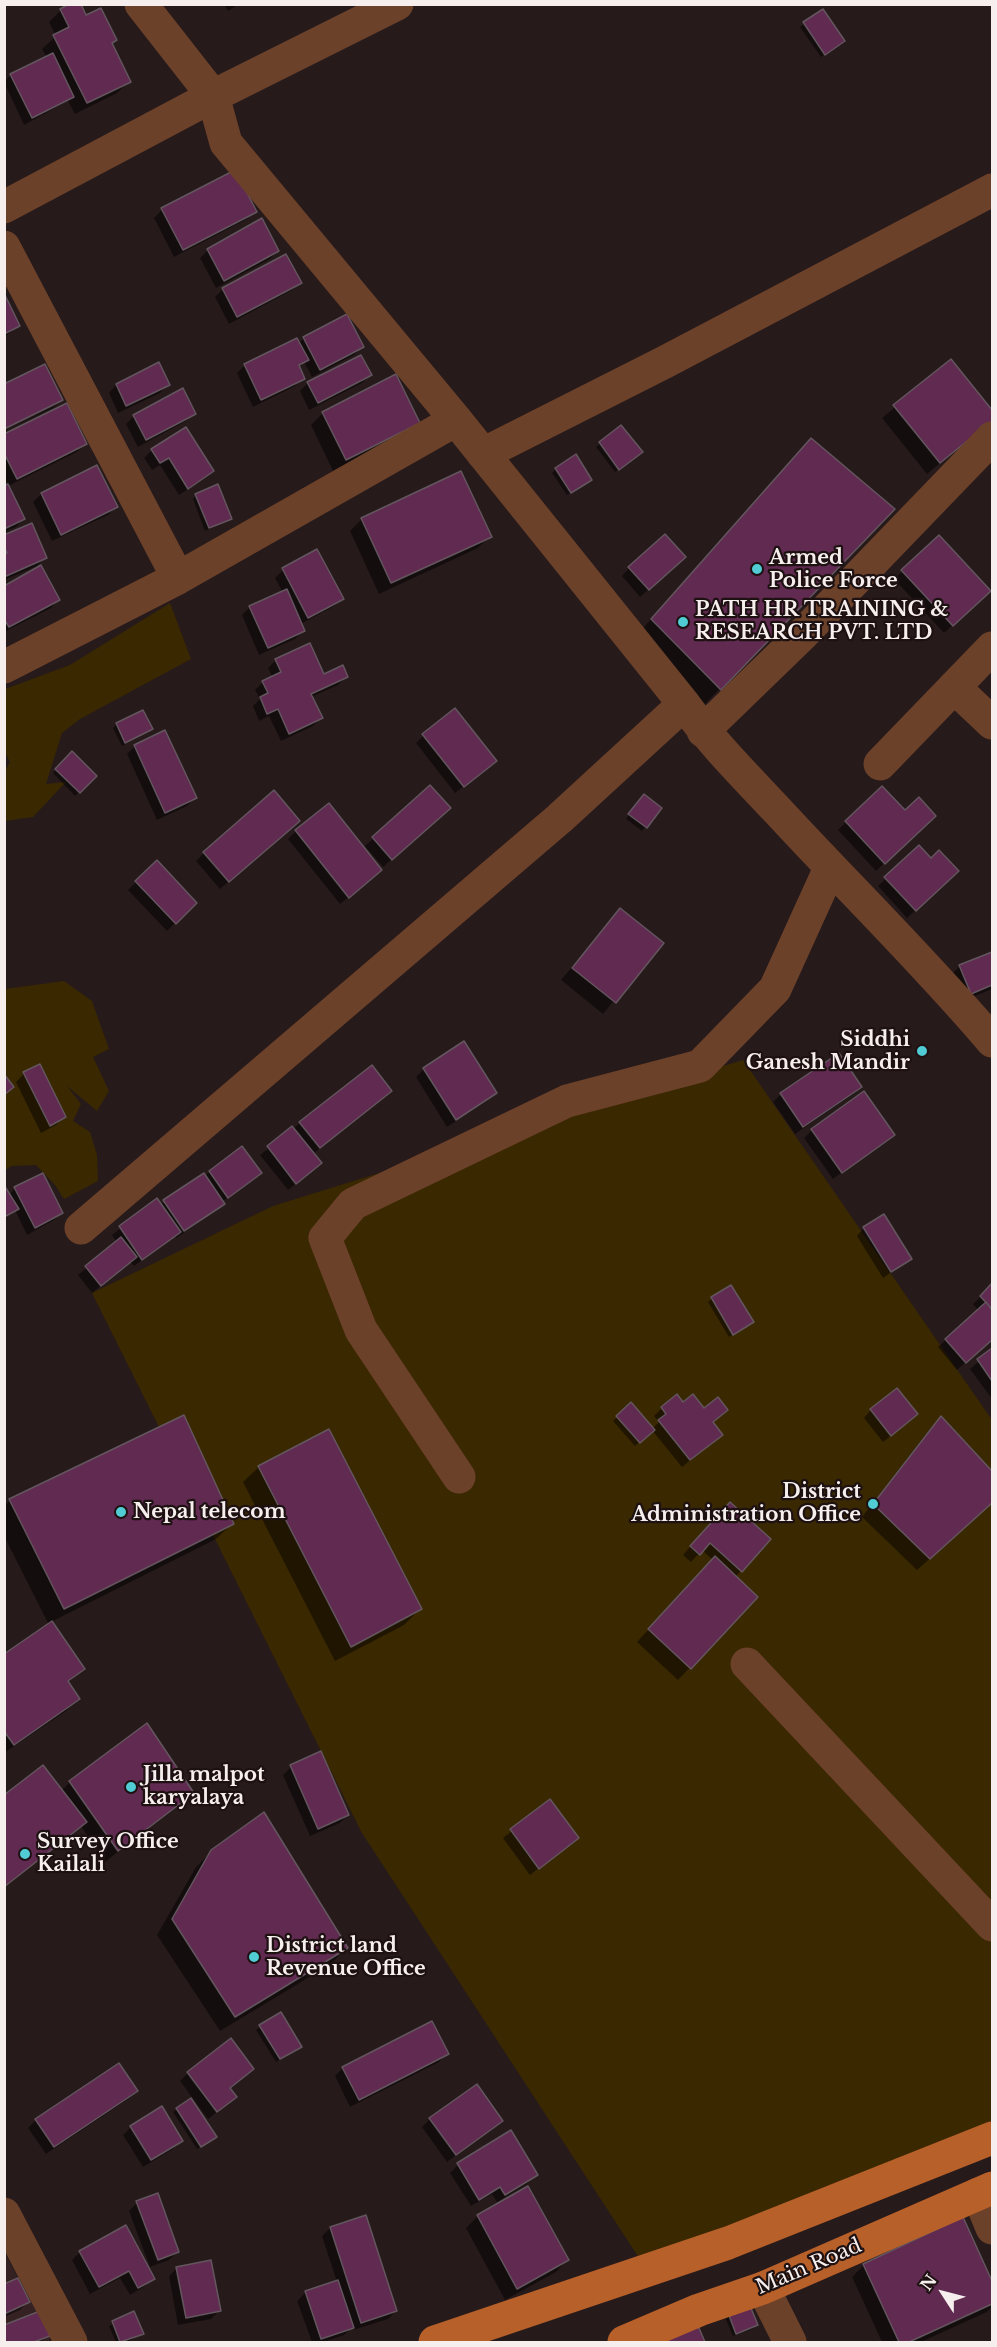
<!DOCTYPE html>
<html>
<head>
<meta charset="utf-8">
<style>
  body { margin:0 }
  #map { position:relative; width:997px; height:2347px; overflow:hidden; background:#271a1b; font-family:"Libre Baskerville",serif }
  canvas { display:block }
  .frame { position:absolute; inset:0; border:6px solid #f7eeee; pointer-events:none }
  .north { position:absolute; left:913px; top:2263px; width:60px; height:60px; -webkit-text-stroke:4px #1d1112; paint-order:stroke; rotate:306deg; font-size:16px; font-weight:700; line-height:24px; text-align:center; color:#f7eeee }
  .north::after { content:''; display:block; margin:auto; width:21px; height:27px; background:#f7eeee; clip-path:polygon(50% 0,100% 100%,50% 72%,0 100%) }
</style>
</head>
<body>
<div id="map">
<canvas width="997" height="2347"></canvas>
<div class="frame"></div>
<div class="north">N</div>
</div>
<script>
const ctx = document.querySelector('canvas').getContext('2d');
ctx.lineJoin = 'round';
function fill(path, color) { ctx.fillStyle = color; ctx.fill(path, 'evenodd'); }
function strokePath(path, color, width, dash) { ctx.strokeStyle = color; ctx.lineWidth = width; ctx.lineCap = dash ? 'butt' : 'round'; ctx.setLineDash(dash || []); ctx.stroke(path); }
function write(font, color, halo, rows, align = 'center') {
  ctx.font = font + ' "Libre Baskerville",serif'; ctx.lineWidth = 4.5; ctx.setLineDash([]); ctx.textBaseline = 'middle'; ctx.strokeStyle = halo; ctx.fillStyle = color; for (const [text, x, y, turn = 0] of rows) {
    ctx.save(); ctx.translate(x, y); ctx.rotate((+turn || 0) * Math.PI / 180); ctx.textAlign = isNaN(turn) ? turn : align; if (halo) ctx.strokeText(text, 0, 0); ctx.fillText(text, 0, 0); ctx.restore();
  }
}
const built = new Path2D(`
  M4 2252 18 2278 40 2311 50 2336 49 2342H5Z`);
const green = new Path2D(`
  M170 603 191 659 80 719 62 733 46 784 66 782 33 817 5 821V771L10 762 5 753V689L70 665Z
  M64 981 92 1001 109 1049 93 1057 109 1091 97 1111 67 1086 81 1104 73 1121 90 1132 97 1155 98 1181 64 1199 55 1185 36 1165 12 1166 5 1170V989Z
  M743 1060 992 1420V2127L641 2261 362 1833 92 1293 273 1206Z`);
const shadow = new Path2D(`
  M224 4H239L228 11Z
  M61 10 85 17 115 40 111 45 129 81 117 93 75 114 68 101 24 125 4 82 11 75 47 58 42 49 56 36 49 22Z
  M823 11 839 44 821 57 800 27Z
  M235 172 255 211 247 219 174 257 154 218 162 210Z
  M208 250 278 251 270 259 216 288 200 258Z
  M300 282 292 290 229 324 215 297 223 289Z
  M4 296 19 326 4 337Z
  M304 338 362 347 354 355 312 377 304 362 298 368 303 378 295 386 253 407 237 373 245 365 297 340 299 343Z
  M950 361 992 413V420L927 474 882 418Z
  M370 375 362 383 309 410 300 391 308 383Z
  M116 385H168L160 393 118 413 109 393Z
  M61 400 53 408 4 431 54 406V403Z
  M194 413 186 421 138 447 126 424 134 416Z
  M323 413 406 434 333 471 311 425Z
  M621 427 637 456 615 472 596 447Z
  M4 435 85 444 77 452 8 486 24 519 16 527 4 532V487L9 485 4 477Z
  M152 450 212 471 204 479 179 495 160 465 152 470 144 458Z
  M796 456 893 510 705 704 637 635Z
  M96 467 116 507 108 515 52 541 33 502 41 494Z
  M556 469 586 483 567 495 552 473Z
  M196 495 230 519 205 531 193 499Z
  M362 519 490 536 478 548 379 594 350 531Z
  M4 537 45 558 37 566 4 580Z
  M939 537 981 599 944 633 894 579Z
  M676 565 640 597 622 576 629 568Z
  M283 570 342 599 334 606 301 624 303 631 295 639 259 655 242 615 250 607 283 593 275 578Z
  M4 587 58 600 51 608 4 632Z
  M276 660 323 676 346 677 338 685 311 697 321 718 313 726 281 741 269 716 259 721 253 706 260 699 255 690 263 682 273 678 268 668Z
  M117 724 151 729 122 746 113 728Z
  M423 736 487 768 455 793 416 743Z
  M135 746 195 798 187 806 157 820 127 754Z
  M72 753 95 776 75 796 53 773Z
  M430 787 441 816 383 867 365 846Z
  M640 799 660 808 642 831 626 819Z
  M905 813 926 824 876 871 838 830 846 822Z
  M290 829 220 889 196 861 204 853Z
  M296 831 372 878 340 904 288 839Z
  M919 847 931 860 957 871 907 918 878 886Z
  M156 862 195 903 167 931 128 890Z
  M620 910 662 943 603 1014 561 980Z
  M992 953V989L963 1001 952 974 960 966Z
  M424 1069 495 1093 487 1101 447 1127 416 1077Z
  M24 1074 64 1117 56 1125 41 1133 16 1082Z
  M860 1087 852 1095 795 1134 773 1102 781 1094Z
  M382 1099 313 1154 312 1171 288 1190 260 1155 300 1123Z
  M812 1130 893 1135 833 1179 804 1138Z
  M210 1172 260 1173 222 1202 215 1211 176 1238 175 1236 134 1266 130 1262 92 1293 78 1275 117 1243 112 1235 157 1200 160 1205Z
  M4 1188 9 1195 15 1188 62 1212 54 1220 27 1235 15 1210 4 1217Z
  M864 1228 910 1259 883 1278 857 1236Z
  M992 1286V1339L957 1370 938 1347 979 1311 973 1304Z
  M712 1299 752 1322 729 1337 708 1302Z
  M992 1350V1399L970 1369Z
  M682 1404 704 1410H726L712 1423 721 1435 682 1467 652 1430 635 1446 613 1421 631 1405 652 1429 659 1422 654 1416 662 1408Z
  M871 1410 908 1422 883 1442 864 1418Z
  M183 1417 232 1524 216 1539 51 1622 83 1669 68 1683 78 1699 66 1711 4 1753V1655L49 1625 4 1536V1506L10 1501Z
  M941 1418 992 1473V1503L917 1570 862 1517 929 1430Z
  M259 1467 420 1609 404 1625 335 1661 243 1482Z
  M722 1511 769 1540 735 1577 756 1597 678 1680 637 1642 713 1560 702 1550 691 1562 683 1555Z
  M291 1767 348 1815 340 1823 310 1836 283 1775Z
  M70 1782 192 1792 180 1804 105 1862 81 1826 4 1888V1797L61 1791Z
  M550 1801 577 1838 530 1875 503 1838Z
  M212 1851 346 1948 331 1964 220 2031 157 1935 196 1867Z
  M260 2027 296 2050 276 2062 256 2030Z
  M447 2054 439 2062 350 2107 335 2076 343 2068Z
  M188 2073 227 2104 208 2119 180 2081Z
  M136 2091 128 2099 46 2154 28 2128 36 2120Z
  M177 2109 211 2141 197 2149 173 2112Z
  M430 2119 501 2121 447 2162 422 2127Z
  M131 2127 181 2141 173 2149 143 2167 123 2135Z
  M511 2132 536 2175 528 2183 497 2202 492 2194 471 2206 450 2173 458 2165Z
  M137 2203 177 2252 169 2260 150 2267 129 2211Z
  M478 2216 567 2260 556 2272 505 2300 466 2228Z
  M365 2217 396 2311 388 2319 353 2330 352 2328 344 2335 324 2342H312L297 2301 305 2293 337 2282 322 2236 330 2228Z
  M962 2219 992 2285V2306L987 2312 921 2342H882L852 2277 864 2265Z
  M80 2252 153 2278 145 2286 130 2295 120 2278 90 2294 72 2260Z
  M177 2268 219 2311 211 2319 178 2325 169 2276Z
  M4 2285 28 2302 20 2310 4 2317Z
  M133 2313 142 2334 127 2342H116L109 2326Z
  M724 2315 756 2325 752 2329 733 2336Z
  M695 2322 704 2342H655Z
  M4 2326 48 2336 41 2342H4Z`);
const building = new Path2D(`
  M69 4H81L86 15 101 8 117 40 112 43 131 82 87 103 53 35 69 27 60 9Z
  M823 9 845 41 825 55 803 22Z
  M53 53 74 97 32 118 10 74Z
  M235 170 257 212 183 250 161 208Z
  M262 218 279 251 224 281 207 249Z
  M286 254 302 283 237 317 222 288Z
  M4 293 20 326 4 334Z
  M347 314 364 347 320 370 303 337Z
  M297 338 309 360 299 365 305 379 261 400 244 364Z
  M361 355 372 375 318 403 307 382Z
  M951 359 992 410V421L940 463 893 405Z
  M159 362 170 385 126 406 116 384Z
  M45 364 63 400 4 429V384Z
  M396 374 420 423 346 460 322 412Z
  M183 388 196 414 146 440 133 415Z
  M67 403 87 444 17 479 4 453V434Z
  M621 425 643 452 619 470 599 442Z
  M186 427 214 471 188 489 169 458 160 463 151 449Z
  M811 438 895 509 721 690 651 619Z
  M576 454 592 480 571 493 555 468Z
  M97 465 118 507 61 535 41 493Z
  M461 471 492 537 391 583 361 518Z
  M8 484 25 519 4 529V486Z
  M218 484 232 519 209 528 195 494Z
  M32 523 47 558 4 577V554L7 553 4 546V535Z
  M665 534 686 557 649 590 628 567Z
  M939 535 991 591 953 626 901 570Z
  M317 549 344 599 308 618 282 568Z
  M41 565 60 600 9 627 4 619V586Z
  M287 589 305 631 268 648 249 606Z
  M310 643 324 674 343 665 348 677 311 694 323 718 289 734 278 709 267 714 260 697 268 693 262 681 281 672 275 659Z
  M455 708 497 761 464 787 422 734Z
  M143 710 153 729 125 743 116 723Z
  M165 730 197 798 165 813 134 745Z
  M72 751 97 776 80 793 55 769Z
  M430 785 451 808 392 860 372 837Z
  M882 786 905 810 919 797 936 816 885 864 845 821Z
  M274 790 300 821 229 882 203 852Z
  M644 794 662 808 647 828 628 814Z
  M329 803 382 870 349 898 295 830Z
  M919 845 931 858 939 850 959 871 916 911 884 877Z
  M157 860 197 903 176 924 135 881Z
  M620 908 664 943 616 1003 572 968Z
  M992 952V985L971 994 959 965Z
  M464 1041 497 1093 456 1120 423 1068Z
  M839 1053 862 1087 803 1127 780 1093Z
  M40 1064 66 1117 50 1126 23 1072Z
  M372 1065 392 1091 320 1148 299 1122Z
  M4 1074 14 1087 4 1095Z
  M864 1091 895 1135 842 1173 811 1129Z
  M292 1126 322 1163 296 1184 267 1146Z
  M242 1146 262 1173 228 1198 209 1171Z
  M43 1173 63 1213 35 1228 14 1187Z
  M204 1173 225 1204 184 1231 163 1200Z
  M4 1185 19 1209 4 1217Z
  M157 1198 181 1232 142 1260 119 1226Z
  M884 1214 912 1259 891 1272 863 1227Z
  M121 1237 137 1257 101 1286 85 1266Z
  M992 1283V1309L980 1296Z
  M731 1285 754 1322 733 1335 711 1297Z
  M986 1302 992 1310V1340L966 1363 945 1339Z
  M992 1348V1381L977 1359Z
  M897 1388 918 1414 891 1436 870 1409Z
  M677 1394 683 1402 693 1394 704 1408 718 1397 728 1410 713 1422 723 1435 690 1460 658 1420 666 1414 661 1407Z
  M631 1402 655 1430 640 1443 616 1416Z
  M184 1415 234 1524 64 1609 9 1499Z
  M941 1416 992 1471V1503L930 1559 873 1504Z
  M329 1429 422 1609 351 1647 258 1466Z
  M730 1502 771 1539 742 1572 710 1543 700 1555 690 1546Z
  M715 1556 758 1597 691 1669 648 1629Z
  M52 1621 85 1669 68 1681 80 1699 14 1745 4 1731V1654Z
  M147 1723 194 1793 118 1851 69 1781Z
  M321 1751 349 1815 318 1829 290 1765Z
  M43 1765 87 1822 4 1887V1795Z
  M550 1799 579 1838 539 1869 510 1829Z
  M264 1812 348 1948 235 2017 172 1919 211 1850Z
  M281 2012 302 2047 280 2059 259 2025Z
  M432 2021 449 2054 359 2100 342 2067Z
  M231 2038 254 2069 230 2088 237 2097 217 2112 187 2072Z
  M119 2063 138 2091 54 2147 35 2119Z
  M477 2084 503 2121 456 2155 429 2118Z
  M191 2098 217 2137 201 2147 176 2108Z
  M162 2106 183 2141 151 2160 130 2126Z
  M511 2130 538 2175 505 2195 500 2187 479 2200 457 2163Z
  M528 2186 569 2260 517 2289 477 2215Z
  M158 2193 179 2252 158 2260 136 2201Z
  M366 2215 397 2311 361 2323 330 2227Z
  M963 2217 992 2281V2304L909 2342H899L863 2264Z
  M126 2225 155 2279 138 2288 129 2271 99 2287 79 2251Z
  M211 2260 221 2311 186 2318 176 2267Z
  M18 2278 30 2302 4 2314V2284Z
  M338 2280 354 2328 321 2339 305 2291Z
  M748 2301 758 2325 736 2334 727 2310Z
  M40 2311 50 2336 34 2342H4V2325Z
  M134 2311 144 2334 120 2342 112 2321Z
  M696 2321 705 2342H662Z`);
const minor = new Path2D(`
  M141 4 213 96 226 143 456 420 684 704C711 742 745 776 777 810 849 888 924 961 992 1041
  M4 207 213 96 397 4
  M4 247 178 578
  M483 454 665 362 992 190
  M4 667 178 578 456 420
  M954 687 992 723
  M703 731 801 636 992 438
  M880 764 992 648
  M81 1228 560 818 684 704
  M459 1477 361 1330 325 1238 353 1204 567 1101 700 1066 775 989 830 868
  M747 1664 992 1925
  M978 2194 992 2228
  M4 2214 71 2342
  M763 2288 790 2342`);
const major = new Path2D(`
  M435 2342 728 2243 992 2138
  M624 2342 699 2310 763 2288 992 2188`);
const markers = [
  [757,569,6,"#51ccd5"],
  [683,622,6,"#51ccd5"],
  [922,1051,6,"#51ccd5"],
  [873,1504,6,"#51ccd5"],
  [121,1512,6,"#51ccd5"],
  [131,1787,6,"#51ccd5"],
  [25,1854,6,"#51ccd5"],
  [254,1957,6,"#51ccd5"]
];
const poiNames = [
  ["Armed",769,558],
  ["Police Force",769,581],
  ["PATH HR TRAINING &",695,610],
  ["RESEARCH PVT. LTD",695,633],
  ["Siddhi",910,1040,"right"],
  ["Ganesh Mandir",910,1063,"right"],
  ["District",861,1492,"right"],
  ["Administration Office",861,1515,"right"],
  ["Nepal telecom",133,1512],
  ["Jilla malpot",143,1775],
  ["karyalaya",143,1798],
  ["Survey Office",37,1842],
  ["Kailali",37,1865],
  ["District land",266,1946],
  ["Revenue Office",266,1969]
];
const streetNames = [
  ["Main Road",809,2267,-23]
];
fill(built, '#352122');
fill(green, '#3a2800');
fill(shadow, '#0007');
fill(building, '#612a51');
strokePath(building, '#63565e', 1.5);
strokePath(minor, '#6c4129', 33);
strokePath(major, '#b86029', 33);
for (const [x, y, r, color] of markers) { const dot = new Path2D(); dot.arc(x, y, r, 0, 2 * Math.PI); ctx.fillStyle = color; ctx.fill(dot); strokePath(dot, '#1d1112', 2); }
write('bold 20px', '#f7eeee', '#1d1112', poiNames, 'left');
write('20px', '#f7eeee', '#1d1112', streetNames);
</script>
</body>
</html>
